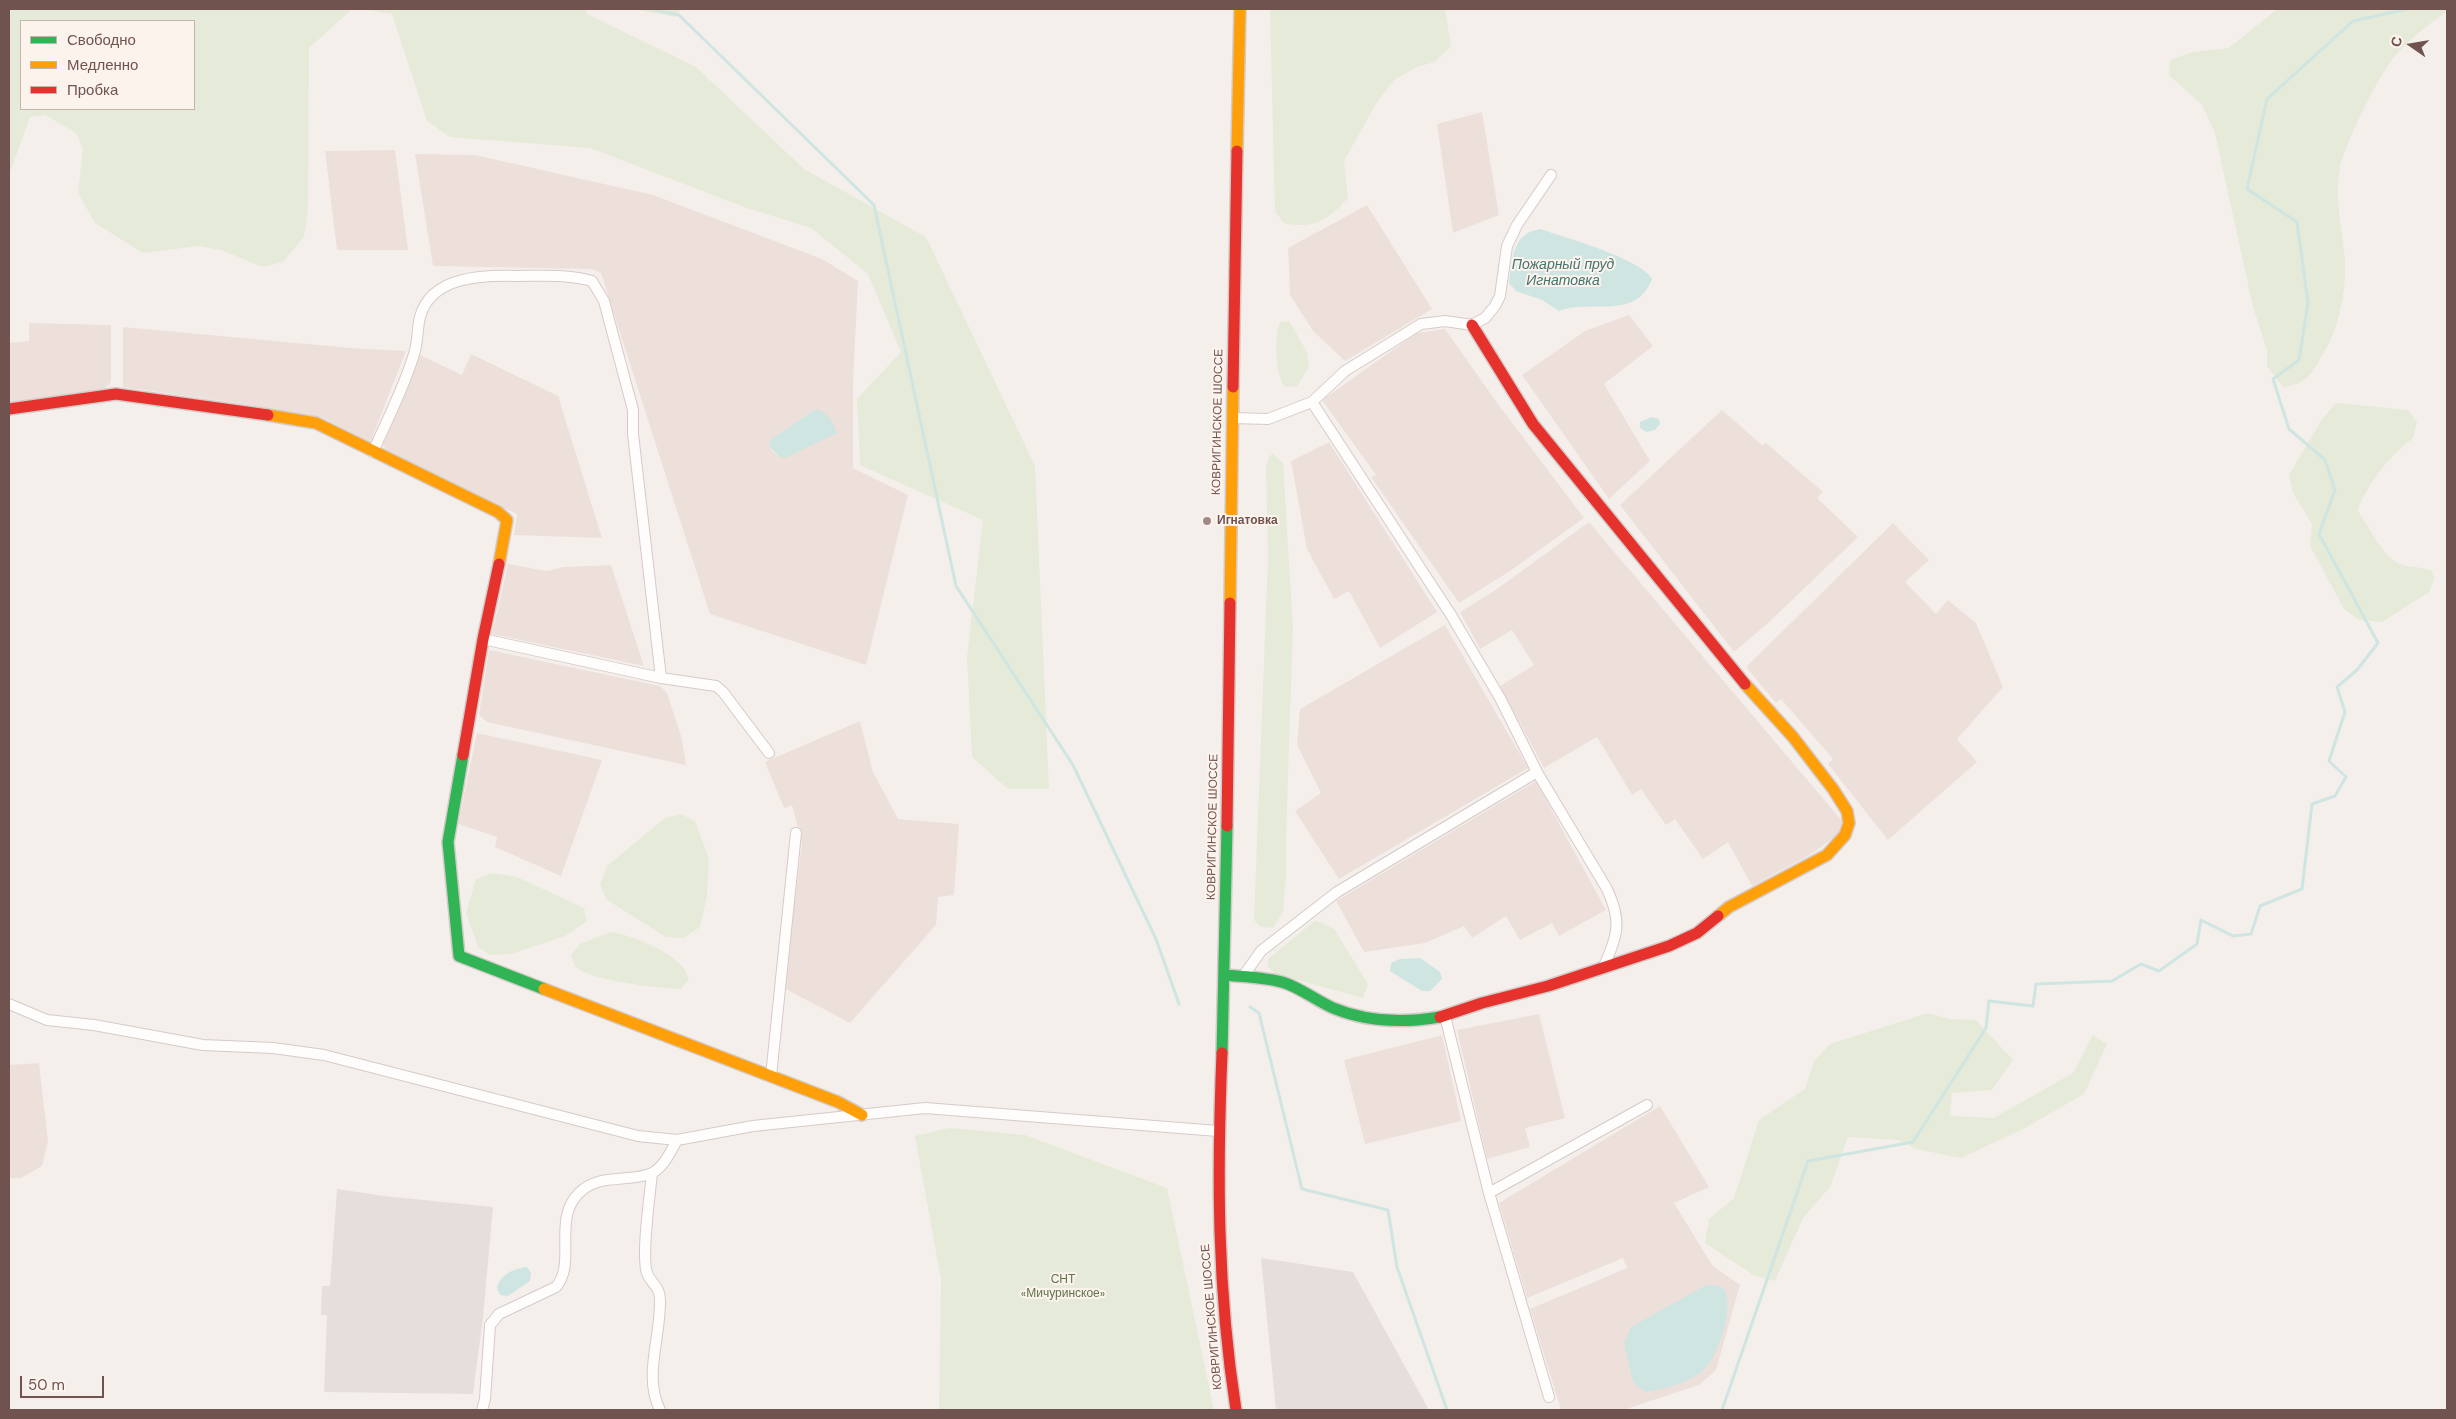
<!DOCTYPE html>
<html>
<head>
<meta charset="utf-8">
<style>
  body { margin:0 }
  #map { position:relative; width:2456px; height:1419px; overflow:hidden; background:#f5efec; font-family:"DM Sans",sans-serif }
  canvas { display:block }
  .frame { position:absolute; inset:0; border:10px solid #70534f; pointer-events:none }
  .legend { position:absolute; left:20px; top:20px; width:175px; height:90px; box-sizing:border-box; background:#fdf3ed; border:1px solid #c5b3ae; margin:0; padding:6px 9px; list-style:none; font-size:15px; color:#70534f }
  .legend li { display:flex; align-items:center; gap:10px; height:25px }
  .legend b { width:25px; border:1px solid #c5b3ae }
  .north { position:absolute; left:2386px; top:20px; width:50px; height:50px; -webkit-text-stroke:4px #fdf3ed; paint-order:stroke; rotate:283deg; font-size:14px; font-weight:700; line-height:20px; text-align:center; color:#70534f }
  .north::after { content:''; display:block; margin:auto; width:18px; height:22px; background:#70534f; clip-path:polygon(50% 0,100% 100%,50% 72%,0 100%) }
  .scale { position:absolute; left:20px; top:1376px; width:84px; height:22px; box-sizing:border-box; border:2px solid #70534f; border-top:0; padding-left:6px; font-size:15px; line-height:18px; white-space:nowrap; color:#70534f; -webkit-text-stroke:4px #fdf3ed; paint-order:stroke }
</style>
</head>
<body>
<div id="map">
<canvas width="2456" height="1419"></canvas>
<div class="frame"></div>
<ul class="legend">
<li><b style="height:6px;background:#30b455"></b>Свободно</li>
<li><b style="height:6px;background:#ff9f0a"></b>Медленно</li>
<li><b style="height:6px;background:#e5322d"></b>Пробка</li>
</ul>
<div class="north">С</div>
<div class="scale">50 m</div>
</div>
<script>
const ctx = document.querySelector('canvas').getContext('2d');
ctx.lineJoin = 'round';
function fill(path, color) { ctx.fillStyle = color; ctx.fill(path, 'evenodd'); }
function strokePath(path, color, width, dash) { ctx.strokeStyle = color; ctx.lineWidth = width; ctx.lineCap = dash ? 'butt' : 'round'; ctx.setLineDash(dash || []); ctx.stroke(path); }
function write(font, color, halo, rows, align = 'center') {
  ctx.font = font + ' "DM Sans",sans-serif'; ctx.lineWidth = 4; ctx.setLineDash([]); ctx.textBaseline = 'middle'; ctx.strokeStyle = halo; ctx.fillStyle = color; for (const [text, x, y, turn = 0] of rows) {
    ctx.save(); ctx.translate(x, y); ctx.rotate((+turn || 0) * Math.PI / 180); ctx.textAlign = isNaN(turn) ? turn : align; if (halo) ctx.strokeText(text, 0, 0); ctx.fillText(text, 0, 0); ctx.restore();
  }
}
const residential = new Path2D(`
  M1482 112 1499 215 1453 233 1437 124Z
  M395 150 408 250H337L325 151Z
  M415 154 475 155 653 195 822 259 858 281 853 383V468L908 495 866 665 710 614 601 273 591 269 433 266ZM816 409 779 457 773 452 769 446 770 440Z
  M1367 205 1432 309 1345 361 1313 331 1290 295 1288 248Z
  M1629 315 1653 346 1604 384 1650 461 1609 499 1522 375 1585 331Z
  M29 323 111 325V382L101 392 9 403V343L29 341Z
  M123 327 351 348 406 351 370 443 323 418 243 404 123 387Z
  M1445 329 1498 404 1584 518 1510 571 1459 603 1371 477 1376 475 1322 400 1417 333Z
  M471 354 558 396 602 538 514 535 517 514 386 452 383 444 420 355 462 375Z
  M1722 410 1762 445 1766 443 1823 492 1817 498 1858 537 1766 625 1734 652 1620 505Z
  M1329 442 1437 612 1380 648 1349 591 1334 599 1307 549 1291 461Z
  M1589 522 1843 822 1837 835 1813 853 1752 886 1728 842 1703 859 1675 819 1666 825 1641 789 1632 795 1597 737 1544 768 1500 686 1534 665 1512 630 1480 649 1460 612 1497 589Z
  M1893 523 1929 560 1905 582 1936 614 1948 600 1976 623 2003 687 1957 739 1977 762 1888 840 1828 764 1833 759 1781 699 1776 703 1746 667Z
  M508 564 547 571 563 567 611 565 644 666 492 634Z
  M1445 625 1528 768 1339 879 1295 811 1321 793 1297 745 1300 709Z
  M489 650 660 686 667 693 682 739 686 765 487 722 479 715Z
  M860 721 873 772 898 819 959 824 954 895 938 897 936 925 850 1023 784 988 802 843 792 805 784 808 765 762Z
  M477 733 602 760 561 876 495 847 497 837 458 824Z
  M1536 781 1606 910 1559 936 1552 923 1520 940 1506 916 1472 938 1464 926 1425 943 1364 952 1336 901Z
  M1539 1014 1565 1118 1525 1128 1530 1147 1487 1159 1457 1030Z
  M1442 1035 1461 1121 1365 1144 1344 1060Z
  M39 1063 48 1141 42 1166 21 1178H9V1065Z
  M1660 1106 1709 1187 1674 1203 1712 1265 1740 1285 1716 1370 1699 1385 1623 1410H1561L1530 1309 1627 1268 1623 1258 1527 1298 1499 1203Z`);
const industrial = new Path2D(`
  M337 1189 384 1196 493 1207 483 1317 473 1394 324 1392 327 1315H321L322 1286H330Z
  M1261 1258 1353 1272 1429 1410H1276Z`);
const green = new Path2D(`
  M9 9H352L309 48 308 210 304 237 283 262 263 267 221 250 199 246 143 253 95 223 78 193 83 149 76 133 45 115 30 117 9 175ZM21 21H194V109H21Z
  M361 9H586L587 14 696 67 804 169 926 237 1035 466 1049 789H1008L972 757 967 657 983 520 860 465 857 399 901 352 868 274 811 228 747 208 590 148 450 137 427 121 392 14Z
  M633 9H681L676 17Z
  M1270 9H1445L1451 46 1435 62 1417 67 1394 80 1377 102 1344 161 1348 198C1329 219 1314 230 1284 223L1275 212Z
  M2277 9H2447V12C2428 24 2410 39 2395 56 2380 73 2344 145 2340 168 2334 202 2343 229 2345 262 2346 296 2339 327 2322 356 2310 376 2306 384 2283 387L2267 366V350L2253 307 2215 133 2202 105 2169 75 2170 60 2193 52 2229 48Z
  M1289 321 1307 352 1309 367 1297 386 1285 387C1275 375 1274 336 1280 322Z
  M2336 403 2408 410 2417 422 2413 438C2388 457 2370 481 2357 510 2368 524 2382 556 2398 563 2408 568 2421 566 2432 571L2434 579 2429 592 2382 622 2359 620 2344 609 2310 546 2312 524 2293 493 2289 475 2322 419Z
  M1273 454 1283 463 1293 628 1286 836V877L1283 912 1273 928 1261 927 1254 920 1268 557 1266 468 1269 456Z
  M681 814 695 821 709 859 707 896 700 927 684 938 666 937 607 900 600 885 607 866 665 818Z
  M492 873 517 877 584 908 587 921 565 936 511 954 490 955 478 947 466 913 476 879Z
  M1315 921 1323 923 1334 929 1368 984 1363 998 1276 974 1267 966 1269 958Z
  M610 932C630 934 667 950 681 965 685 968 687 975 689 979L681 989C659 988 589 981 575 966 573 963 572 958 571 955L580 944Z
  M1928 1013 1950 1019 1976 1020 2013 1060 1992 1090 1952 1093 1950 1116 1994 1118 2073 1073 2093 1035 2107 1044 2084 1094 2025 1128 1961 1158 1916 1149 1899 1140 1848 1137 1830 1187 1803 1218 1775 1281 1755 1276 1705 1243 1709 1219 1734 1198 1759 1120 1805 1089 1814 1061 1830 1044Z
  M949 1128 1025 1135 1167 1188 1214 1410H939L941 1279 915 1136Z`);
const water = new Path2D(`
  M1540 229C1564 237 1642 259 1652 279 1635 322 1591 298 1559 311L1542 300 1516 291 1509 283C1512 260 1512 233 1540 229Z
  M816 409C828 413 833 422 837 433L785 458 779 457 769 446 770 440Z
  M1652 417 1659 419 1660 424 1655 430 1646 432 1640 428V422Z
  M1420 958 1440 972 1442 979 1430 991H1422L1390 971 1391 963 1400 959Z
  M527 1267 531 1273 530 1281 508 1296 500 1295 497 1288C500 1275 514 1268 527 1267Z
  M1706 1285C1712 1285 1720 1285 1724 1290 1735 1304 1719 1349 1710 1362 1696 1382 1667 1389 1645 1392L1633 1382 1624 1343 1631 1327Z`);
const stream = new Path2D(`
  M651 9 679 15 874 205 956 586 1073 765 1156 939 1179 1004
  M1250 1007 1259 1013 1302 1189 1388 1210 1397 1267 1447 1410
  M1722 1410 1808 1161 1913 1142 1986 1028 1989 1001 2033 1006 2036 984 2112 981 2141 964 2159 971 2197 944 2201 920 2233 936 2251 934 2260 906 2302 889 2312 804 2335 796 2346 777 2329 761 2345 712 2337 687 2357 670 2378 643 2319 534 2335 490 2325 460 2289 429 2273 379 2299 360 2308 303 2297 222 2247 189 2267 99 2353 21 2407 9`);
const street = new Path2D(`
  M1312 402 1451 615 1500 698 1537 772 1607 889C1622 921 1618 935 1604 966
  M1232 418 1268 419 1312 402 1345 371 1421 324 1445 321 1472 325 1485 318 1495 306 1500 296 1507 246 1517 225 1551 175
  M373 452C387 420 404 388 414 354 418 342 417 329 420 317 431 276 482 275 517 276 542 276 569 274 592 281L604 301 633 410V434L661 678
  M483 639 661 678 716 686 723 692 769 753
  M1244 975 1261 951 1337 892 1537 772
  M9 1004 47 1020 94 1025 203 1045 273 1048 324 1055 638 1136 677 1140 753 1126 925 1108 1218 1131
  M1445 1016 1489 1193 1549 1397
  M771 1076 796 833
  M652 1173C650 1195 641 1255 647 1273 651 1284 660 1286 660 1300 661 1337 643 1376 660 1410
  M1489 1193 1647 1105
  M482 1410 485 1399 490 1325 499 1314 556 1287C577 1263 552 1219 579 1193 598 1173 629 1183 652 1173 664 1167 671 1151 677 1140`);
const fast = new Path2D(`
  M463 755 448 842 459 956 544 989
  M1224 975C1245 977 1266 977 1285 983 1302 989 1317 1001 1333 1008 1367 1022 1405 1023 1440 1017
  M1222 1053 1227 826`);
const slow = new Path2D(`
  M1237 151 1240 9
  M268 415 316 423 498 512 507 520 499 564
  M1230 603 1233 387
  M1718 916 1729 907 1827 855 1845 835 1849 823 1847 811 1833 789 1793 737 1745 684
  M544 989 838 1102 862 1115`);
const jam = new Path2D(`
  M1472 325 1533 424 1745 684
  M1233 387 1237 151
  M9 409 116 394 268 415
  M463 755 483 639 499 564
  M1227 826 1230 603
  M1440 1017 1482 1003 1548 986 1669 946 1697 933 1718 916
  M1222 1053C1217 1176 1217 1288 1236 1410`);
const markers = [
  [1207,521,5,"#9f8a86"]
];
const streetNames = [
  ["КОВРИГИНСКОЕ ШОССЕ",1218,422,-89],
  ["КОВРИГИНСКОЕ ШОССЕ",1213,827,-89],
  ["КОВРИГИНСКОЕ ШОССЕ",1212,1317,-95]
];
const poiNames = [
  ["Игнатовка",1217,521]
];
const parkNames = [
  ["СНТ",1063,1280],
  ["«Мичуринское»",1063,1294]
];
const waterNames = [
  ["Пожарный пруд",1563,265],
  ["Игнатовка",1563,281]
];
fill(residential, '#ede0da');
fill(industrial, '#e6dedb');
fill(green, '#e6ead8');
fill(water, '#cee5e2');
strokePath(stream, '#cee5e2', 3);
strokePath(street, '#d4cbc8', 12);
strokePath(fast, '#d4cbc8', 14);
strokePath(slow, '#d4cbc8', 14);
strokePath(jam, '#d4cbc8', 14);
strokePath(street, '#fefdfc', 10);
strokePath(fast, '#30b455', 11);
strokePath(slow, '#ff9f0a', 11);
strokePath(jam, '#e5322d', 11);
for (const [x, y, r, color] of markers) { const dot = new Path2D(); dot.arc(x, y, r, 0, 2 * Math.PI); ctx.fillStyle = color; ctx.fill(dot); strokePath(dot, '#fdf3ed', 2); }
write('12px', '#70534f', '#fdf3ed', streetNames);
write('bold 12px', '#70534f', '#fdf3ed', poiNames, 'left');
write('12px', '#5f7449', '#fdf3ed', parkNames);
write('italic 14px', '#457370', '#fdf3ed', waterNames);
</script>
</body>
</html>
